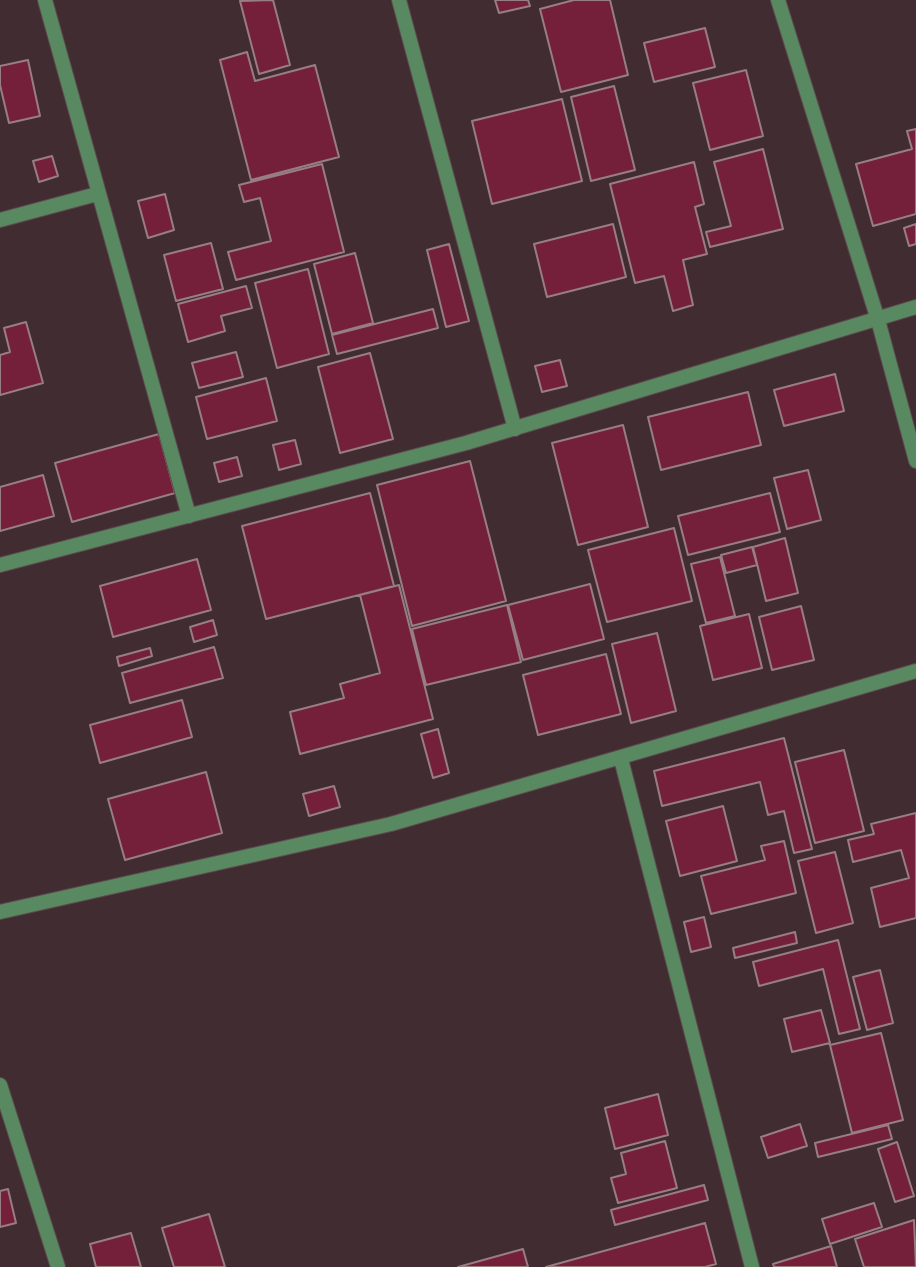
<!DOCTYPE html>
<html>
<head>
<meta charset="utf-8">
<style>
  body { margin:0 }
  canvas { display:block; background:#412c31 }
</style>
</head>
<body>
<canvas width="916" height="1267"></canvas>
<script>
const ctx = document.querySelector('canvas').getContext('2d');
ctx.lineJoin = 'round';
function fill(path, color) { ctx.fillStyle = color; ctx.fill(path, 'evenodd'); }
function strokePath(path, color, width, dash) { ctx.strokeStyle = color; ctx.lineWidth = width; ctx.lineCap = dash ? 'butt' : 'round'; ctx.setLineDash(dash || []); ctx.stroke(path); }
const building = new Path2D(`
  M273 0 290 65 259 74 240 1Z
  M495 0H528L530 6 499 13Z
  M574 0H610L628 75 561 92 540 9Z
  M705 28 715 67 654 82 644 43Z
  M247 52 255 81 315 65 339 157 251 180 220 60Z
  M28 60 40 116 9 123 0 85V66Z
  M746 70 763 136 710 150 693 83Z
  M614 86 635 170 591 181 571 97Z
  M562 99 582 181 492 204 472 121Z
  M916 129V214L873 226 856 164 912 149 907 131Z
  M763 149 783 229 710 247 706 232 731 226 714 162Z
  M52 156 58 176 39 182 33 161Z
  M694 162 704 204 695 207 707 254 683 260 693 305 673 311 664 276 635 283 610 184Z
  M322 164 344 252 236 280 228 252 271 241 260 198 244 202 239 185Z
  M165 194 174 230 148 238 138 201Z
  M613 224 626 277 547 297 534 244Z
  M916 224V244L909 246 904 228Z
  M211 243 223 289 176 301 164 255Z
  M449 244 469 321 446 327 427 250Z
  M355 253 373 323 332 334 314 264Z
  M308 269 329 354 277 368 255 283Z
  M246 286 252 308 221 316 225 331 188 342 178 304Z
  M433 309 438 328 337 354 332 335Z
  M26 322 43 383 0 395V355L10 352 4 328Z
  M236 352 243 377 199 388 192 363Z
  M370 353 393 439 340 453 318 367Z
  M560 360 567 386 542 392 535 366Z
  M835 374 844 411 784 426 774 390Z
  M266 378 277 421 207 439 196 397Z
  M748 392 761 445 661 470 648 417Z
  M623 425 648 527 578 545 552 443Z
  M159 434 175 493 72 522 55 463Z
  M295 440 301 464 279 470 273 445Z
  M237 457 242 476 219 482 214 463Z
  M470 461 506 601 412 626 377 485Z
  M808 470 821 520 787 529 774 478Z
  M43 475 54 516 0 531V487Z
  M370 493 394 586 266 619 242 526Z
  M770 493 780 532 688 555 678 516Z
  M674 528 692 601 607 622 588 550Z
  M785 538 798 593 766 601 753 547Z
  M752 547 757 565 726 573 721 555Z
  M720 557 735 616 706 623 691 564Z
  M197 559 211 610 113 637 100 586Z
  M590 584 604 639 523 660 508 605Z
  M399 585 433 719 300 754 290 712 344 698 340 684 380 673 360 595Z
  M507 605 521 662 426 685 412 629Z
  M801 606 814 660 772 670 759 617Z
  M749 614 762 668 713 680 700 626Z
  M213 620 217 635 194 642 190 627Z
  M657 633 676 711 631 723 612 644Z
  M214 647 223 678 130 703 122 673Z
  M150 648 152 656 119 666 117 657Z
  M606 654 621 714 538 735 523 675Z
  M182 700 192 737 100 763 90 725Z
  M438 729 449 773 433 778 421 734Z
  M784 738 812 849 794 853 784 811 768 815 760 782 662 806 654 771Z
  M844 750 864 831 815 843 795 762Z
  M206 772 222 833 125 860 108 799Z
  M334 786 340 807 309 816 303 794Z
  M723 806 737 861 680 876 666 821Z
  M916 813V918L880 927 871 888 909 878 901 850 853 862 848 840 874 834 871 824Z
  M784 841 796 893 711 914 701 876 765 860 761 846Z
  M835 852 853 923 816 933 798 861Z
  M704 917 711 947 691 952 684 922Z
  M795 932 797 943 735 958 733 948Z
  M838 940 860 1029 839 1034 823 969 759 986 753 962Z
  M880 970 893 1023 867 1030 853 977Z
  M821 1010 830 1043 792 1052 784 1019Z
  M881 1033 903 1120 852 1133 830 1045Z
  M658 1094 668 1135 615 1149 605 1108Z
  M800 1124 807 1146 768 1158 761 1137Z
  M888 1125 892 1139 818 1157 815 1143Z
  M665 1141 677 1188 618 1203 611 1178 626 1174 621 1153Z
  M897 1142 914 1196 895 1202 878 1149Z
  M704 1185 708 1200 615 1225 611 1210Z
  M8 1189 16 1223 0 1227V1191Z
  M874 1203 882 1227 830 1244 822 1219Z
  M209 1214 225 1267H174L162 1228Z
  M914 1220 916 1267H864L855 1239Z
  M705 1223 716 1264 705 1267H546Z
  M131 1233 141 1267H96L90 1244Z
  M831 1246 837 1267H774L773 1264Z
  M523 1249 528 1267H458Z`);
const minor = new Path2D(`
  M45 0 189 516
  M399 0 515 429
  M778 0 878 320 916 461
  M0 220 97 194
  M0 565 466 443 916 307
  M621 759 752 1267
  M0 912 391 824 916 671
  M0 1085 58 1267`);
fill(building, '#75203b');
strokePath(building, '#977e83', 2);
strokePath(minor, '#5d494d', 16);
strokePath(minor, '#588961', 14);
</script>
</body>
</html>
